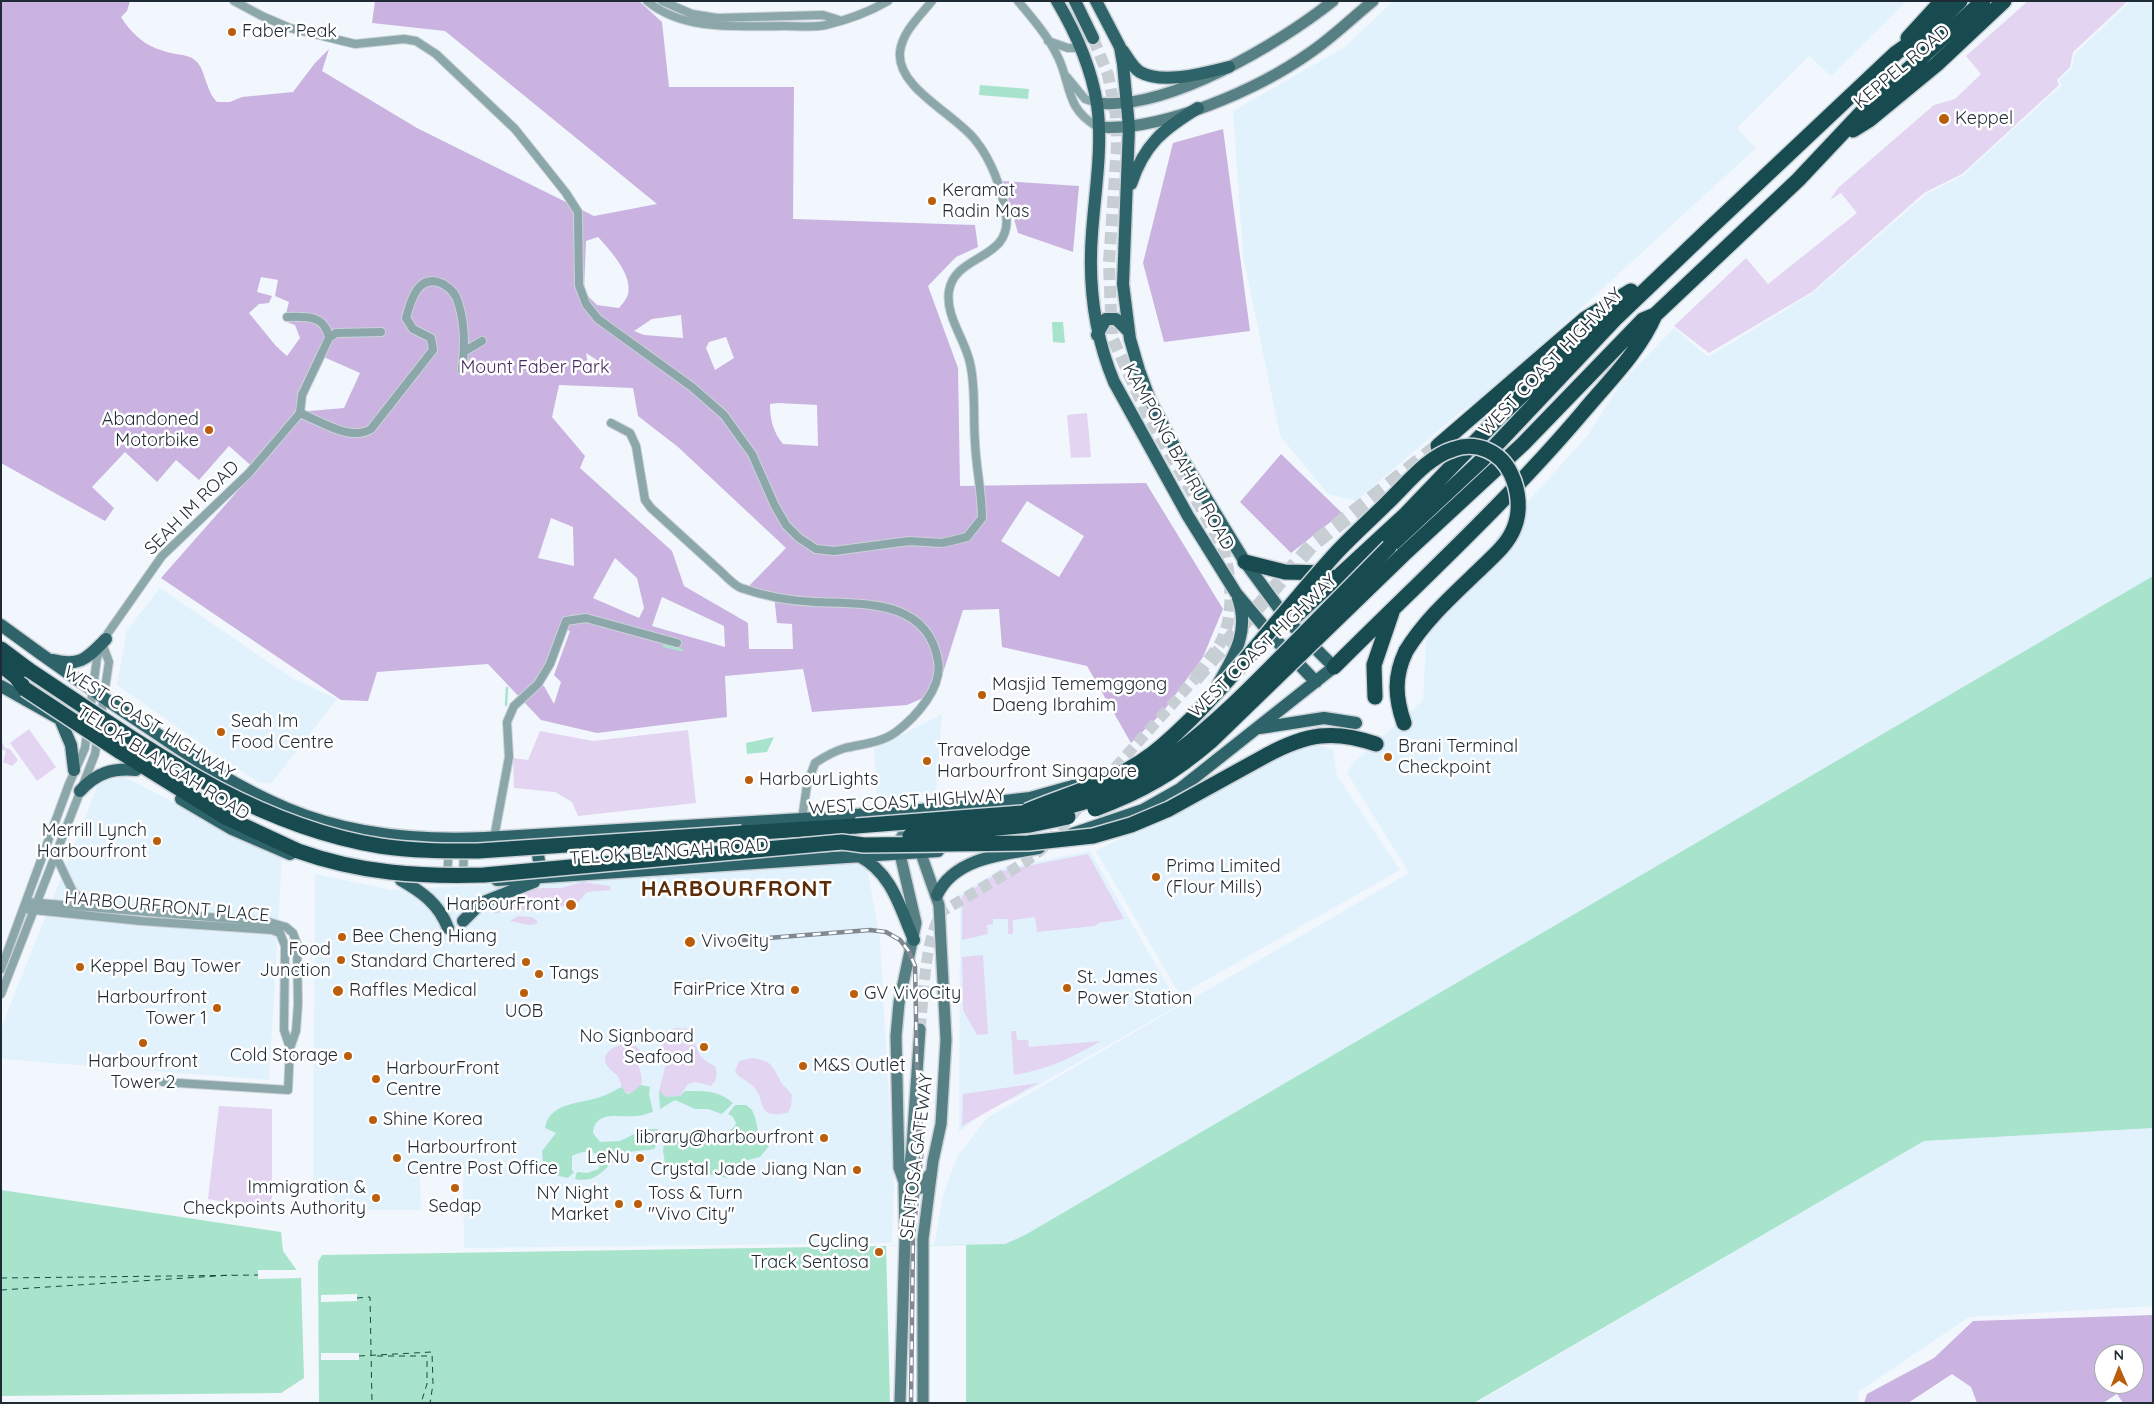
<!DOCTYPE html>
<html>
<head>
<meta charset="utf-8">
<style>
  body { margin:0 }
  #map { position:relative; width:2154px; height:1404px; overflow:hidden; background:#f1f7fc; font-family:Quicksand,sans-serif }
  canvas { display:block }
  .frame { position:absolute; inset:0; border:2px solid #1f2b34; pointer-events:none }
  .north { position:absolute; left:2094px; top:1344px; width:50px; height:50px; box-sizing:border-box; background:#fff; border:1px solid #a5aaae; border-radius:50%; rotate:359deg; font-size:14px; font-weight:700; line-height:20px; text-align:center; color:#1f2b34 }
  .north::after { content:''; display:block; margin:auto; width:18px; height:22px; background:#bb5e0b; clip-path:polygon(50% 0,100% 100%,50% 72%,0 100%) }
</style>
</head>
<body>
<div id="map">
<canvas width="2154" height="1404"></canvas>
<div class="frame"></div>
<div class="north">N</div>
</div>
<script>
const ctx = document.querySelector('canvas').getContext('2d');
ctx.lineJoin = 'round';
function fill(path, color) { ctx.fillStyle = color; ctx.fill(path, 'evenodd'); }
function strokePath(path, color, width, dash) { ctx.strokeStyle = color; ctx.lineWidth = width; ctx.lineCap = dash ? 'butt' : 'round'; ctx.setLineDash(dash || []); ctx.stroke(path); }
function write(font, color, halo, rows, align = 'center') {
  ctx.font = font + ' Quicksand,sans-serif'; ctx.lineWidth = 5; ctx.setLineDash([]); ctx.textBaseline = 'middle'; ctx.strokeStyle = halo; ctx.fillStyle = color; for (const [text, x, y, turn = 0] of rows) {
    ctx.save(); ctx.translate(x, y); ctx.rotate((+turn || 0) * Math.PI / 180); ctx.textAlign = isNaN(turn) ? turn : align; if (halo) ctx.strokeText(text, 0, 0); ctx.fillText(text, 0, 0); ctx.restore();
  }
}
const built = new Path2D(`
  M1393 1H1907L1831 76 1809 56 1737 128 1756 148 1481 400 1460 412 1356 501 1328 494 1280 436 1243 255 1233 111 1345 47Z
  M2131 1H2153V576L1025 1235 1005 1244 934 1245 943 1196 957 1157 987 1118 1409 873 1347 773 1353 763 1423 700 1426 642 1441 607 1497 536 1587 436 1621 383 1674 328 1708 357 1813 293 1925 195 1962 176 2062 85 2059 80 2072 68 2075 54Z
  M160 588 292 678 337 699 271 784 258 782 236 768 117 685 127 630Z
  M942 714 936 795 877 799 874 749Z
  M1320 745 1333 750 1337 776 1400 870 1180 995 1096 851 1302 747Z
  M125 777 282 859 269 1080 1 1059V1028L99 782Z
  M1090 851 1179 1005 1021 1095 983 1113 959 1132 960 894 1000 869Z
  M866 862 880 939 894 1187 892 1243 464 1248 463 1175H420L421 1210H334V1180H313L315 874 392 890Z
  M2153 1128V1306L1969 1317 1858 1392 1859 1403H1476L1924 1141Z`);
const green = new Path2D(`
  M2028 1H2128L2073 52 2070 67 2057 80 2059 85 1962 174 1924 193 1812 292 1709 353 1674 326 1746 258 1768 284 1857 213 1841 193 1830 200 1838 188 1934 105 1955 99 1981 74 1966 56Z
  M1087 413 1091 457 1071 458 1067 415Z
  M29 729 56 767 37 781 10 743Z
  M688 730 696 803 578 816 572 802 555 792 514 788 513 758 528 760 540 731 593 741Z
  M1 740 5 748 10 749 18 760 12 766 3 762 6 751 1 749Z
  M1088 854 1124 919 1099 923 1095 926 1037 932 1035 917 1013 920V934H1008V919H993V924L987 925 988 934 962 940V896L1001 871Z
  M583 882 610 886 611 890 587 892 573 908 554 904 536 911 509 909 495 914 490 909V902L526 891 542 888H561Z
  M518 916 532 917 537 921V924L529 925 510 921Z
  M983 955 988 1034 977 1035 963 1010 962 957Z
  M676 1028 690 1029C699 1048 694 1057 715 1066 718 1075 717 1080 711 1086L695 1082 688 1084 680 1096 666 1097 659 1091 667 1059 661 1040 666 1031Z
  M1011 1031H1016L1017 1040H1028L1029 1047 1101 1041C1073 1057 1047 1070 1014 1075Z
  M625 1044 636 1046 641 1051C641 1056 638 1063 639 1067 643 1080 645 1088 630 1094L623 1090C621 1085 620 1079 617 1075 615 1073 612 1072 611 1070 596 1056 612 1046 625 1044Z
  M752 1058C773 1061 772 1066 781 1082 784 1087 789 1090 792 1095L791 1107 787 1113C754 1119 768 1102 753 1086 747 1080 739 1079 735 1071L739 1061Z
  M1038 1083 962 1126 963 1094Z
  M219 1106 272 1109V1211L208 1199Z`);
const forest = new Path2D(`
  M1 1H130L127 11 121 17C135 39 150 49 176 54 184 55 191 56 197 62 205 70 206 91 217 102H230L242 97 293 92 315 63 329 49 322 71 417 128 594 216 657 204 445 31 372 23 375 1H639L662 22 669 87H794L793 219 975 225 978 247 956 257 928 286 958 368 960 486 1146 483 1223 609 1203 657 1162 713 1131 743 1087 666 1002 647 999 609 963 610 937 692 907 705 812 712 803 669 725 676 727 717 597 733 541 720 488 664 377 672 368 701 341 700 161 578 256 470 229 446 199 480 176 460 157 482 125 452 92 487 114 508 105 521 1 463ZM598 237C610 250 633 275 628 294 627 299 622 304 619 308L597 305 584 292 586 241ZM261 277 278 280 275 296 289 302 284 321 295 325 300 338 287 356 276 346 249 313 259 304 269 303 272 296 257 292ZM681 315 683 338 644 335 634 331 652 319ZM726 337 734 358 715 370 706 348 709 342ZM586 353 603 364 604 371H589ZM317 354 360 373 344 408 298 412V392ZM559 385 633 388 638 416 678 447 786 548 749 586 774 595 777 623 792 624 793 649H749L748 623 684 586 672 551 580 468 585 456 552 417ZM778 403 817 405 818 446 783 444C773 432 770 419 770 404ZM1027 501 1084 536 1059 577 1001 541ZM551 518 573 527 574 566 538 558ZM615 558 637 578 644 608 639 618 593 598ZM662 597 724 626 725 647 652 626ZM562 628 570 631 554 675 561 682 554 704 544 686 538 684Z
  M1223 129 1250 331 1164 342 1143 263 1173 143Z
  M1003 181 1079 186 1073 252 1018 233Z
  M1281 454 1342 513 1291 553 1240 502Z
  M2153 1315V1403H2123L2117 1394 2103 1403H1977L1971 1387 1952 1374 1908 1403H1864L1867 1394 1934 1358 1973 1321ZM2104 1354H2134V1384H2104Z`);
const water = new Path2D(`
  M980 85 1029 89 1028 99 979 95Z
  M1052 322H1063L1065 343 1053 342Z
  M2153 576V1128L1924 1141 1474 1403H319L318 1262 322 1255 1005 1244 1025 1235Z
  M774 737 767 752 747 754 746 743Z
  M641 1085 650 1087 649 1094 653 1112C648 1113 642 1116 637 1116 620 1118 595 1109 593 1133L600 1142 620 1141 644 1129H658V1143L654 1149C646 1151 637 1150 630 1152 607 1158 603 1185 575 1179L577 1172 587 1173 599 1169 600 1158C594 1149 581 1151 572 1156V1170L574 1172 568 1178 559 1176 543 1164 542 1151 556 1133 545 1128C549 1102 581 1104 600 1097 608 1095 614 1090 622 1087L626 1093 630 1094Z
  M659 1091 666 1097 680 1096 685 1091C703 1091 719 1090 733 1103L722 1114 708 1109H695L675 1100 660 1109Z
  M735 1105H746L752 1110 755 1117 759 1136 769 1146 760 1157 748 1160 729 1174 727 1178 699 1172H672L666 1169 663 1151 666 1132C682 1136 730 1141 736 1123L733 1117 728 1114Z
  M1 1190 281 1232 283 1251 301 1276 304 1378 281 1393 1 1396Z`);
const pier = new Path2D(`
  M966 1245V1403H890L886 1246Z
  M258 1270H299L303 1278 258 1279Z
  M357 1294V1301L321 1302V1295Z
  M321 1353H359V1360H321Z`);
const stream = new Path2D(`
  M664 646 682 650
  M506 705 507 688`);
const ferry = new Path2D(`
  M1 1278 258 1275
  M1 1290 232 1275
  M357 1298 370 1297 372 1403
  M359 1356 432 1352 433 1384 430 1403
  M377 1356H427V1384L421 1403`);
const secondaryTunnel = new Path2D(`
  M1104 780 1195 679
  M920 1029C924 997 924 936 943 911L1024 863 1041 850 1085 801`);
const primaryTunnel = new Path2D(`
  M1093 38 1108 75 1116 115 1117 146 1109 263 1112 337 1146 412 1223 547C1231 578 1235 610 1222 640 1215 653 1203 666 1195 679`);
const highwayTunnel = new Path2D(`
  M1195 679 1312 545 1438 446`);
const street = new Path2D(`
  M234 1 262 16 290 28 355 44 404 39 416 41 436 54 515 129 566 193 578 212 579 285 586 304 598 319 692 387 724 415 752 454 775 506 786 525 799 538 816 549 834 551 909 541 942 543 955 540 967 537 982 518C982 492 976 468 975 442 973 417 976 388 970 363 965 339 945 316 949 291 955 253 1013 261 1006 214 1002 190 992 161 976 141 957 115 896 88 900 52 902 32 920 16 932 1
  M647 1C684 32 739 26 784 26 797 26 814 28 826 25 847 20 869 12 888 1
  M662 1 692 14 717 18 823 15 839 20
  M1018 1C1032 18 1048 36 1057 55 1072 84 1064 108 1098 127
  M1048 41 1068 48H1082
  M1066 76 1085 99 1097 103
  M329 338 336 333 381 332
  M465 351 482 341
  M300 413C320 421 351 442 371 429L433 350 431 338 413 329 406 318C411 299 419 272 443 284 450 288 456 294 458 302 465 323 465 348 462 370
  M611 423 630 433 636 446 645 500 651 508C673 528 695 548 718 569 725 575 733 585 741 588 764 596 791 601 815 602 864 604 928 599 938 661 943 687 916 717 896 732 881 743 862 744 845 748 835 751 824 757 815 763L807 785 802 819
  M494 838 509 757 507 722 514 706 538 684 550 664 566 621 586 618 677 643
  M55 854 73 892 91 906
  M447 877 449 848
  M463 877 464 849
  M27 902 269 922 286 927 293 933 297 944 298 1004 296 1031 290 1048 288 1090 163 1082
  M24 909 141 921 272 930 280 933 285 946 284 1030 290 1048
  M1 969 69 784 85 748 97 658 108 633 162 556 249 473 300 413 302 395 329 338C325 315 306 316 287 317
  M1 994 95 754 109 662 103 646`);
const secondary = new Path2D(`
  M1097 103C1167 111 1279 44 1333 1
  M1098 127C1162 132 1259 89 1311 52 1333 37 1352 18 1373 1
  M918 845 939 905 946 1040 941 1124 933 1161 923 1239V1403
  M904 1182 910 1164 912 1146 920 1029
  M904 1189 922 1188 929 1175
  M900 1403 905 1238 904 1182 899 1168 896 1036 899 1003 916 923 900 854V840L904 833 915 826`);
const primary = new Path2D(`
  M1057 1C1076 33 1091 66 1097 104 1103 146 1095 191 1092 233 1088 285 1094 334 1114 382L1188 516 1236 593 1273 637 1316 682
  M1075 1 1093 38
  M1123 51C1128 58 1133 68 1140 72 1163 85 1205 73 1229 67
  M1131 184C1144 145 1163 129 1198 108
  M1097 335 1106 319H1116L1129 332
  M1 625C50 661 100 696 150 729 194 759 239 789 288 809 350 835 418 841 485 838L802 819 946 808 1030 798 1080 784
  M53 660C81 667 87 658 106 639
  M1218 684C1234 656 1250 632 1238 598
  M1 686 58 718
  M60 719 71 745 74 770
  M1260 728 1324 718 1356 723
  M80 791C96 773 112 768 136 770
  M181 799 232 829 290 854
  M1072 834 1143 810 1180 789 1334 667 1289 622 1245 562 1173 444 1150 400 1139 370 1130 339 1123 284 1129 127 1123 64 1120 47 1096 1
  M544 841C534 850 538 868 549 875
  M859 856C892 873 900 908 914 940
  M401 880C422 892 439 904 448 928
  M497 880 938 851
  M937 895C954 858 1003 854 1039 848
  M463 921 481 903 534 882`);
const highway = new Path2D(`
  M1908 38 1942 1
  M1853 130 1869 120 1937 64 2004 1
  M1438 446 1585 319 1631 291
  M1389 547 1481 461 1615 319 1706 232 1896 53 1934 26 1960 1
  M1403 555 1523 444 1643 320 1655 315 1798 180 1864 110 1983 1
  M1245 562 1285 572 1327 573
  M1289 622 1406 514 1500 416 1608 313
  M1 649 29 670
  M1 665 16 677 25 689
  M1334 667C1418 583 1506 503 1583 412 1608 382 1639 352 1655 315
  M1375 697 1374 665 1392 612
  M1404 723C1395 697 1394 676 1406 651
  M119 751 225 817 298 851
  M1267 755C1306 734 1333 729 1376 744
  M742 833 856 826`);
const rail = new Path2D(`
  M717 942 870 930 886 932 900 940 908 950 915 966 917 1069 922 1148 913 1236 911 1403`);
const highwayBridge = new Path2D(`
  M29 670C137 741 248 825 380 846 412 851 445 851 478 851L742 833
  M25 689 119 751
  M1095 809C1141 792 1174 773 1211 741L1403 555
  M1027 811C1074 791 1122 781 1162 746 1228 689 1279 615 1338 551 1354 534 1371 519 1387 503 1407 484 1427 457 1454 449 1477 441 1501 452 1511 474 1519 491 1521 511 1514 528 1507 546 1491 558 1478 571 1452 596 1425 620 1406 651
  M856 826 1048 811C1147 794 1218 721 1286 652 1320 617 1355 582 1389 547
  M910 836 1030 825 1068 817
  M298 851C359 873 420 877 484 875L842 842 864 845 1028 843 1093 836 1131 825 1169 809 1267 755`);
const markers = [
  [232,32,5,"#bb5e0b"],
  [1944,119,6,"#bb5e0b"],
  [932,201,5,"#bb5e0b"],
  [209,430,5,"#bb5e0b"],
  [982,695,5,"#bb5e0b"],
  [221,732,5,"#bb5e0b"],
  [1388,757,5,"#bb5e0b"],
  [927,761,5,"#bb5e0b"],
  [749,780,5,"#bb5e0b"],
  [157,841,5,"#bb5e0b"],
  [1156,877,5,"#bb5e0b"],
  [571,905,6,"#bb5e0b"],
  [342,937,5,"#bb5e0b"],
  [690,942,6,"#bb5e0b"],
  [341,960,5,"#bb5e0b"],
  [526,962,5,"#bb5e0b"],
  [80,967,5,"#bb5e0b"],
  [539,974,5,"#bb5e0b"],
  [1067,988,5,"#bb5e0b"],
  [795,990,5,"#bb5e0b"],
  [338,991,6,"#bb5e0b"],
  [524,993,5,"#bb5e0b"],
  [854,994,5,"#bb5e0b"],
  [217,1008,5,"#bb5e0b"],
  [143,1043,5,"#bb5e0b"],
  [704,1047,5,"#bb5e0b"],
  [348,1056,5,"#bb5e0b"],
  [803,1066,5,"#bb5e0b"],
  [376,1079,5,"#bb5e0b"],
  [373,1120,5,"#bb5e0b"],
  [824,1138,5,"#bb5e0b"],
  [397,1158,5,"#bb5e0b"],
  [640,1158,5,"#bb5e0b"],
  [857,1170,5,"#bb5e0b"],
  [455,1188,5,"#bb5e0b"],
  [376,1198,5,"#bb5e0b"],
  [619,1204,5,"#bb5e0b"],
  [638,1204,5,"#bb5e0b"],
  [879,1252,5,"#bb5e0b"]
];
const poiNames = [
  ["Faber Peak",242,32],
  ["Keppel",1955,119],
  ["Keramat",942,191],
  ["Radin Mas",942,212],
  ["Abandoned",199,420,"right"],
  ["Motorbike",199,441,"right"],
  ["Masjid Tememggong",992,685],
  ["Daeng Ibrahim",992,706],
  ["Seah Im",231,722],
  ["Food Centre",231,743],
  ["Brani Terminal",1398,747],
  ["Checkpoint",1398,768],
  ["Travelodge",937,751],
  ["Harbourfront Singapore",937,772],
  ["HarbourLights",759,780],
  ["Merrill Lynch",147,831,"right"],
  ["Harbourfront",147,852,"right"],
  ["Prima Limited",1166,867],
  ["(Flour Mills)",1166,888],
  ["HarbourFront",560,905,"right"],
  ["Bee Cheng Hiang",352,937],
  ["VivoCity",701,942],
  ["Food",331,950,"right"],
  ["Junction",331,971,"right"],
  ["Standard Chartered",516,962,"right"],
  ["Keppel Bay Tower",90,967],
  ["Tangs",549,974],
  ["St. James",1077,978],
  ["Power Station",1077,999],
  ["FairPrice Xtra",785,990,"right"],
  ["Raffles Medical",349,991],
  ["GV VivoCity",864,994],
  ["Harbourfront",207,998,"right"],
  ["Tower 1",207,1019,"right"],
  ["UOB",524,1012,"center"],
  ["No Signboard",694,1037,"right"],
  ["Seafood",694,1058,"right"],
  ["Cold Storage",338,1056,"right"],
  ["Harbourfront",143,1062,"center"],
  ["Tower 2",143,1083,"center"],
  ["M&S Outlet",813,1066],
  ["HarbourFront",386,1069],
  ["Centre",386,1090],
  ["Shine Korea",383,1120],
  ["library@harbourfront",814,1138,"right"],
  ["Harbourfront",407,1148],
  ["Centre Post Office",407,1169],
  ["LeNu",630,1158,"right"],
  ["Crystal Jade Jiang Nan",847,1170,"right"],
  ["Immigration &",366,1188,"right"],
  ["Checkpoints Authority",366,1209,"right"],
  ["NY Night",609,1194,"right"],
  ["Market",609,1215,"right"],
  ["Toss & Turn",648,1194],
  ["\"Vivo City\"",648,1215],
  ["Sedap",455,1207,"center"],
  ["Cycling",869,1242,"right"],
  ["Track Sentosa",869,1263,"right"]
];
const streetNames = [
  ["KEPPEL ROAD",1902,67,-40],
  ["WEST COAST HIGHWAY",1551,362,-46],
  ["KAMPONG BAHRU ROAD",1178,457,61],
  ["SEAH IM ROAD",192,508,-45],
  ["WEST COAST HIGHWAY",1263,646,-44],
  ["WEST COAST HIGHWAY",149,723,32],
  ["TELOK BLANGAH ROAD",163,763,32],
  ["WEST COAST HIGHWAY",907,802,-4],
  ["TELOK BLANGAH ROAD",669,852,-4],
  ["HARBOURFRONT PLACE",167,907,5],
  ["SENTOSA GATEWAY",917,1156,-83]
];
const parkNames = [
  ["Mount Faber Park",535,368]
];
const districtNames = [
  ["HARBOURFRONT",737,889]
];
fill(built, '#e2f2fd');
fill(green, '#e3d4f2');
fill(forest, '#cab3e0');
fill(water, '#a8e3cc');
fill(pier, '#f1f7fc');
strokePath(stream, '#a8e3cc', 2.5);
strokePath(ferry, '#1b4b3b', 1, [6, 5]);
strokePath(secondaryTunnel, '#c7ced4', 11, [11, 5.5]);
strokePath(primaryTunnel, '#c7ced4', 12, [12, 6]);
strokePath(highwayTunnel, '#c7ced4', 15, [15, 8]);
strokePath(street, '#cbd2d8', 10);
strokePath(secondary, '#cbd2d8', 14);
strokePath(primary, '#cbd2d8', 15);
strokePath(highway, '#cbd2d8', 18);
strokePath(street, '#8ba7a9', 8);
strokePath(secondary, '#578084', 11);
strokePath(primary, '#2e6469', 12);
strokePath(highway, '#174b50', 15);
strokePath(rail, '#808991', 4.5);
strokePath(rail, '#fff', 2.5, [8]);
strokePath(highwayBridge, '#cbd2d8', 18, []);
strokePath(highwayBridge, '#174b50', 15);
for (const [x, y, r, color] of markers) { const dot = new Path2D(); dot.arc(x, y, r, 0, 2 * Math.PI); ctx.fillStyle = color; ctx.fill(dot); strokePath(dot, '#fff', 2); }
write('18px', '#1f2b34', '#fff', poiNames, 'left');
write('18px', '#1f2b34', '#fff', streetNames);
write('18px', '#492a61', '#fff', parkNames);
ctx.letterSpacing = '1px';
write('bold 22px', '#5b2d0b', '#fff', districtNames);
ctx.letterSpacing = '0px';
</script>
</body>
</html>
